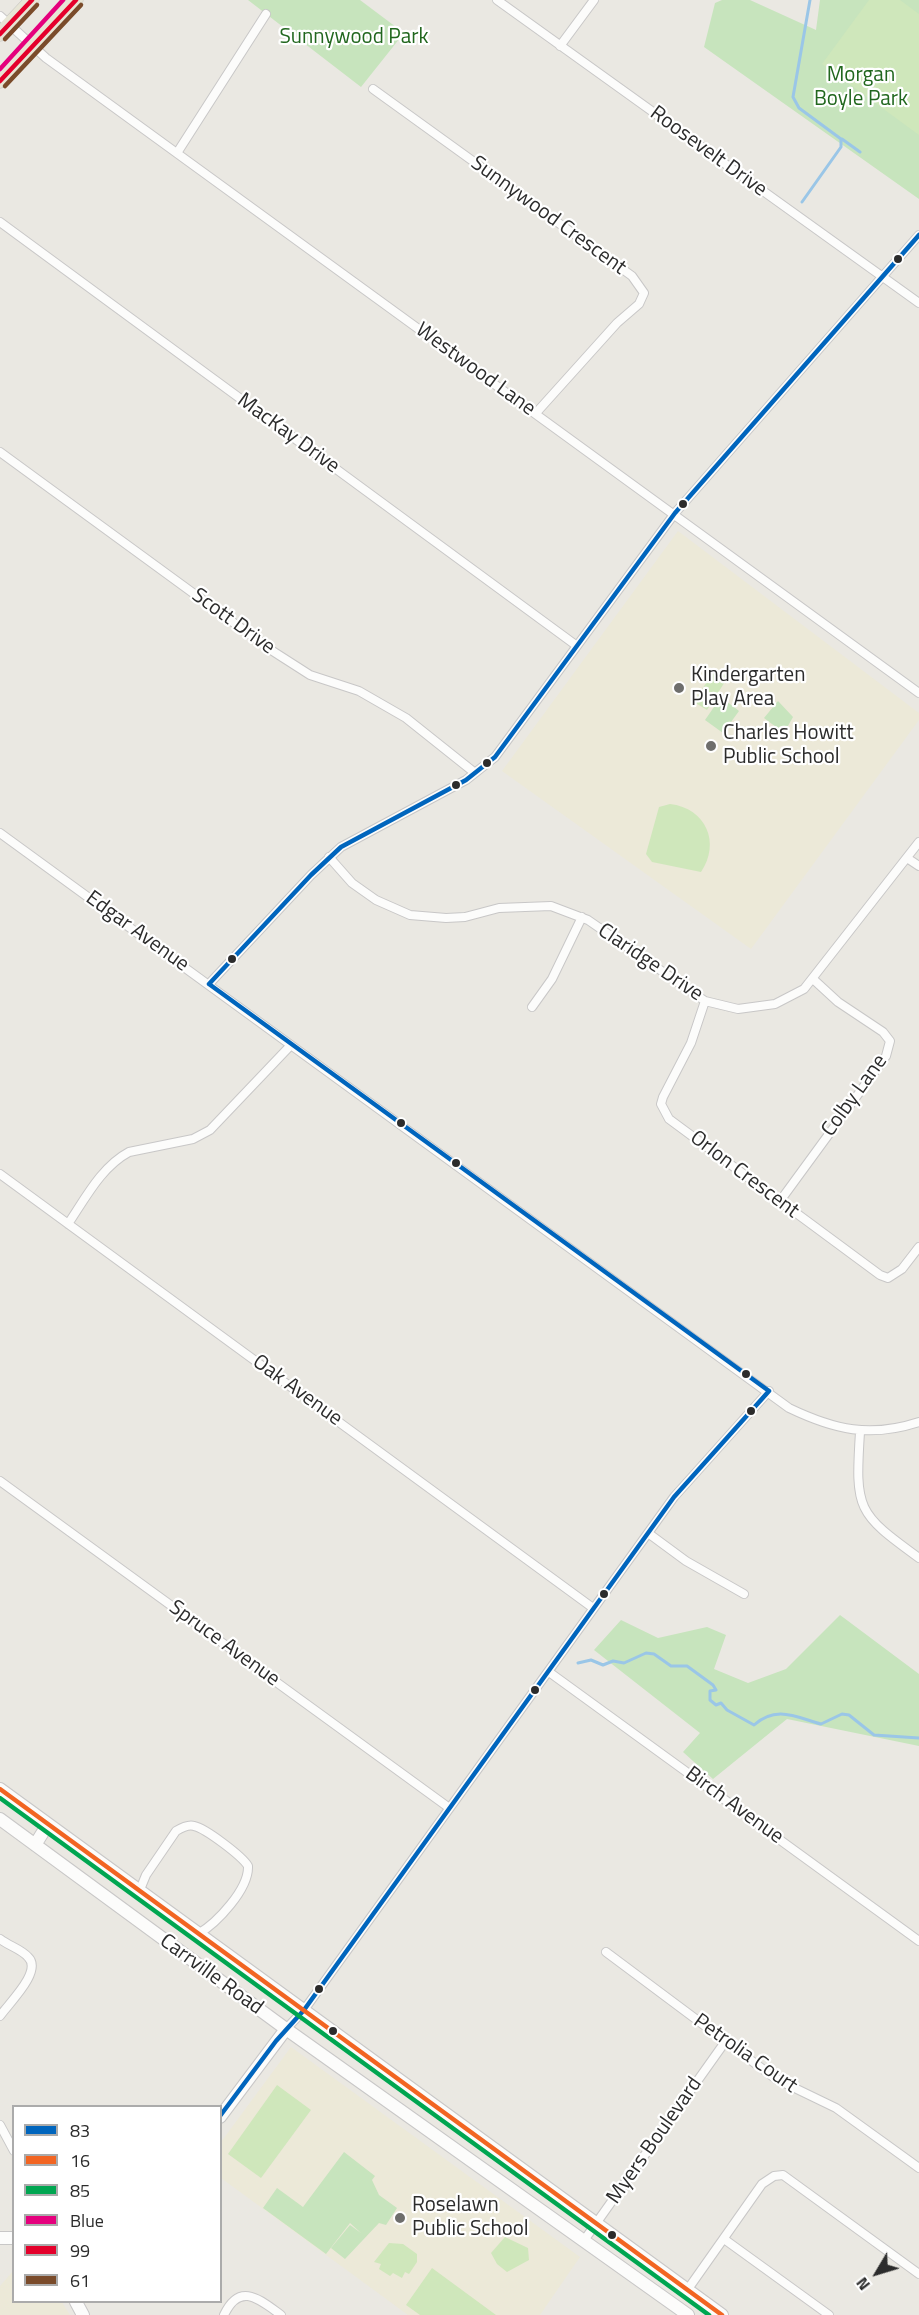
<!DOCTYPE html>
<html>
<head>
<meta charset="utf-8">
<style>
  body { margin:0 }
  #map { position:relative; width:919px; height:2315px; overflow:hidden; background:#eae8e2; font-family:"Titillium Web",sans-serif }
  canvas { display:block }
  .legend { position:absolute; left:12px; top:2105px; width:210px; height:198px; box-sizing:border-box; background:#fff; border:2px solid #ababab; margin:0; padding:8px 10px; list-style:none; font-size:18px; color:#2c2c2c }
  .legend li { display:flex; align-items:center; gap:12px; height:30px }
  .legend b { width:30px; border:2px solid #ababab }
  .north { position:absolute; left:847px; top:2243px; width:60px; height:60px; -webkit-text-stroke:4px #fff; paint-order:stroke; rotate:232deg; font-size:16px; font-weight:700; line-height:24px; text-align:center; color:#2c2c2c }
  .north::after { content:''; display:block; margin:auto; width:21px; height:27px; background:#2c2c2c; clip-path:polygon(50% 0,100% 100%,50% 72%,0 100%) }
</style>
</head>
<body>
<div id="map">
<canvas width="919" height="2315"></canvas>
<ul class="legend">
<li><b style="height:8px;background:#0065bd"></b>83</li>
<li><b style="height:8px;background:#f26522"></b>16</li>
<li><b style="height:8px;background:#00a651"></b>85</li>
<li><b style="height:8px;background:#e5007d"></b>Blue</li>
<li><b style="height:8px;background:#e4002b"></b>99</li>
<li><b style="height:8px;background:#7a4b2a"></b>61</li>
</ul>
<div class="north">N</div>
</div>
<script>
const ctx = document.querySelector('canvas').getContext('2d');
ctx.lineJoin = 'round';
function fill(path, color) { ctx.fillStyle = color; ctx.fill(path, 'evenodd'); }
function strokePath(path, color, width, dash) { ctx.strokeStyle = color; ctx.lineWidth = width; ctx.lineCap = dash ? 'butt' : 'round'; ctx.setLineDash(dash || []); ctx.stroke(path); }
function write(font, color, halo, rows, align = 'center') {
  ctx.font = font + ' "Titillium Web",sans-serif'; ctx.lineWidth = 4.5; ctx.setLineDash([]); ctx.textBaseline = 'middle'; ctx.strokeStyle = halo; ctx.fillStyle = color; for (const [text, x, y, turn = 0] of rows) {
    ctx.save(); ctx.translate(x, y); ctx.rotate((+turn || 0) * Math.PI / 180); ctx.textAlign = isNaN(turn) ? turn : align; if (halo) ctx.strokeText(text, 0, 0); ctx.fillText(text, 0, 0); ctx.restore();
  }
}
const education = new Path2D(`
  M678 531 919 713V720L751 949 502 771Z
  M291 2047 580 2257 540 2315H408L221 2178V2142Z
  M13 2271 14 2302H62L70 2315H0V2286Z`);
const green = new Path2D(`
  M248 0H360L404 33 361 87Z
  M722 0H750L816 30 820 0H919V199L704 47 715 3Z
  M721 697 739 711 723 733 705 720Z
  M778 701 793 717 784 733 764 718Z
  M840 1615 919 1674V1746L787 1719 713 1779 683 1752 700 1733 594 1650 621 1620 658 1638 707 1627 726 1635 714 1669 748 1683 786 1669Z
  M344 2152 375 2176 372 2180 379 2195 397 2208 386 2225 379 2223 345 2259 331 2248 350 2225 361 2233 350 2223 326 2254 263 2208 277 2188 303 2207Z`);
const pitch = new Path2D(`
  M869 0H900L919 14V135L822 64Z
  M715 669 728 677 707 710 694 702Z
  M670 804C706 808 721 843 701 872L652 862 646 854 659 807Z
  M277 2085 311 2110 261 2178 228 2154Z
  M505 2237 528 2248 529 2260 507 2272 497 2264 491 2253Z
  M389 2243 403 2244 417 2254V2262L409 2274 405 2272 402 2278 393 2273 390 2276 379 2269 381 2264 374 2262Z
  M432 2268 496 2315H420L406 2305Z`);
const stream = new Path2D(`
  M842 139 860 152
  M802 202 841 147V139L799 108 793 97 810 0
  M578 1663 591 1660 603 1665 613 1661 624 1663 646 1653 654 1654 671 1666H687L713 1685 716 1690 710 1691V1700L716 1705 721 1703 727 1710 754 1725C776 1705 796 1717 821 1724L842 1714 849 1715 874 1735 919 1738`);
const street = new Path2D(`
  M497 0 919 303
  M0 16 46 58 919 693
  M560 46 594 0
  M373 89 632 276 644 293 639 304 617 323 536 413
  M177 153 266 14
  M0 222 577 646
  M0 452 271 650 310 675 359 691 406 718 475 773
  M0 833 789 1408C835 1430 870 1438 919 1422
  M329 857 352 883 376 900 410 915 446 918 465 917 499 908 551 906 588 920 705 1001 738 1009 775 1004 804 989 919 842
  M907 858 919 866
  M209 984 311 875 341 847 466 780 495 757 675 513 919 235
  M705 1001 691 1043 663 1097 661 1104 669 1119 880 1275 888 1278 902 1269 919 1247
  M532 1007 552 979 582 917
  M0 1174 593 1608
  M780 1201 886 1056 890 1041 883 1032 838 1002 813 979
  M68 1224C85 1199 101 1167 129 1152L193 1139 210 1130 291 1045
  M860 1432C855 1510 857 1513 919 1558
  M0 1481 448 1807
  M648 1533 686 1561 744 1594
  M549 1672 919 1941
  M139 1892 146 1875 176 1831C181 1828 188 1824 194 1826 205 1828 242 1856 248 1866 249 1889 217 1923 198 1934
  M0 1939C9 1946 21 1949 28 1957 43 1971 9 2003 0 2016
  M606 1952 776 2079 836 2108 919 2168
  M286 2029 304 2010 674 1497 769 1391
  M0 2125 14 2151
  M585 2239 725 2042
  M724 2239 829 2315
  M688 2289 762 2184 774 2176 783 2175 919 2274
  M224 2315C240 2281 260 2300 281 2315`);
const secondary = new Path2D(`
  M0 1789 722 2315
  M0 1819 286 2029 688 2315
  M35 1845 48 1824
  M220 2117 286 2029
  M0 2238H14
  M76 2302 83 2315`);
const primary = new Path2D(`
  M0 34 32 0
  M0 81 76 0`);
const bus1 = new Path2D(`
  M209 984 311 875 341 847 466 780 495 757 675 513 919 235
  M209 984 769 1391
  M220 2116 276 2041 304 2010 674 1497 769 1391`);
const bus2 = new Path2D(`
  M0 1789 722 2315`);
const bus3 = new Path2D(`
  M0 1798 709 2315`);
const bus4 = new Path2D(`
  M0 69 63 0`);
const bus5 = new Path2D(`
  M0 34 32 0
  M0 81 76 0`);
const bus6 = new Path2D(`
  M5 39 37 5
  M5 86 81 5`);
const markers = [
  [898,259,5,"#2c2c2c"],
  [683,504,5,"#2c2c2c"],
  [679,688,6,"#6e6e6c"],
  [711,746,6,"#6e6e6c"],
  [487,763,5,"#2c2c2c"],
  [456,785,5,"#2c2c2c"],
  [232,959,5,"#2c2c2c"],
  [401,1123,5,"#2c2c2c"],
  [456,1163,5,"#2c2c2c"],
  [746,1374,5,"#2c2c2c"],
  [751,1411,5,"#2c2c2c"],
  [604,1594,5,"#2c2c2c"],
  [535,1690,5,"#2c2c2c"],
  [319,1989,5,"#2c2c2c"],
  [333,2031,5,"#2c2c2c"],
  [400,2218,6,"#6e6e6c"],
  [612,2235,5,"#2c2c2c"]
];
const parkNames = [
  ["Sunnywood Park",354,38],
  ["Morgan",861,76],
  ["Boyle Park",861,100]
];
const streetNames = [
  ["Roosevelt Drive",708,152,36],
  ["Sunnywood Crescent",548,216,36],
  ["Westwood Lane",475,370,36],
  ["MacKay Drive",288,434,36],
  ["Scott Drive",233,622,36],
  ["Edgar Avenue",137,932,36],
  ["Claridge Drive",650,963,34],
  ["Colby Lane",855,1096,-54],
  ["Orlon Crescent",744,1175,37],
  ["Oak Avenue",297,1391,36],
  ["Spruce Avenue",224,1644,36],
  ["Birch Avenue",734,1806,36],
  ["Carrville Road",211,1975,36],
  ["Petrolia Court",745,2054,35],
  ["Myers Boulevard",655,2141,-55]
];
const poiNames = [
  ["Kindergarten",691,676],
  ["Play Area",691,700],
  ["Charles Howitt",723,734],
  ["Public School",723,758],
  ["Roselawn",412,2206],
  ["Public School",412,2230]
];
fill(education, '#ece9d8');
fill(green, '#c7e4bd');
fill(pitch, '#cfe7bb');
strokePath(stream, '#9ac6e7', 3);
strokePath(street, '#c8c7c7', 10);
strokePath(secondary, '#c8c7c7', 14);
strokePath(primary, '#c6c5c2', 15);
strokePath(street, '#fcfcfb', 8);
strokePath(secondary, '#fcfcfb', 12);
strokePath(primary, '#e7e5d5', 14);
strokePath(bus1, '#0065bd', 4.5);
strokePath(bus2, '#f26522', 4.5);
strokePath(bus3, '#00a651', 4.5);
strokePath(bus4, '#e5007d', 4.5);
strokePath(bus5, '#e4002b', 4.5);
strokePath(bus6, '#7a4b2a', 4.5);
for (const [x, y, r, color] of markers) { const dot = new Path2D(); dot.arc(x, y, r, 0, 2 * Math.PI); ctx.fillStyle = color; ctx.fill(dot); strokePath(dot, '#fff', 2); }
write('21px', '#21671e', '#fff', parkNames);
write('21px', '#2c2c2c', '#fff', streetNames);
write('21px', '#2c2c2c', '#fff', poiNames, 'left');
</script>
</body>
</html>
